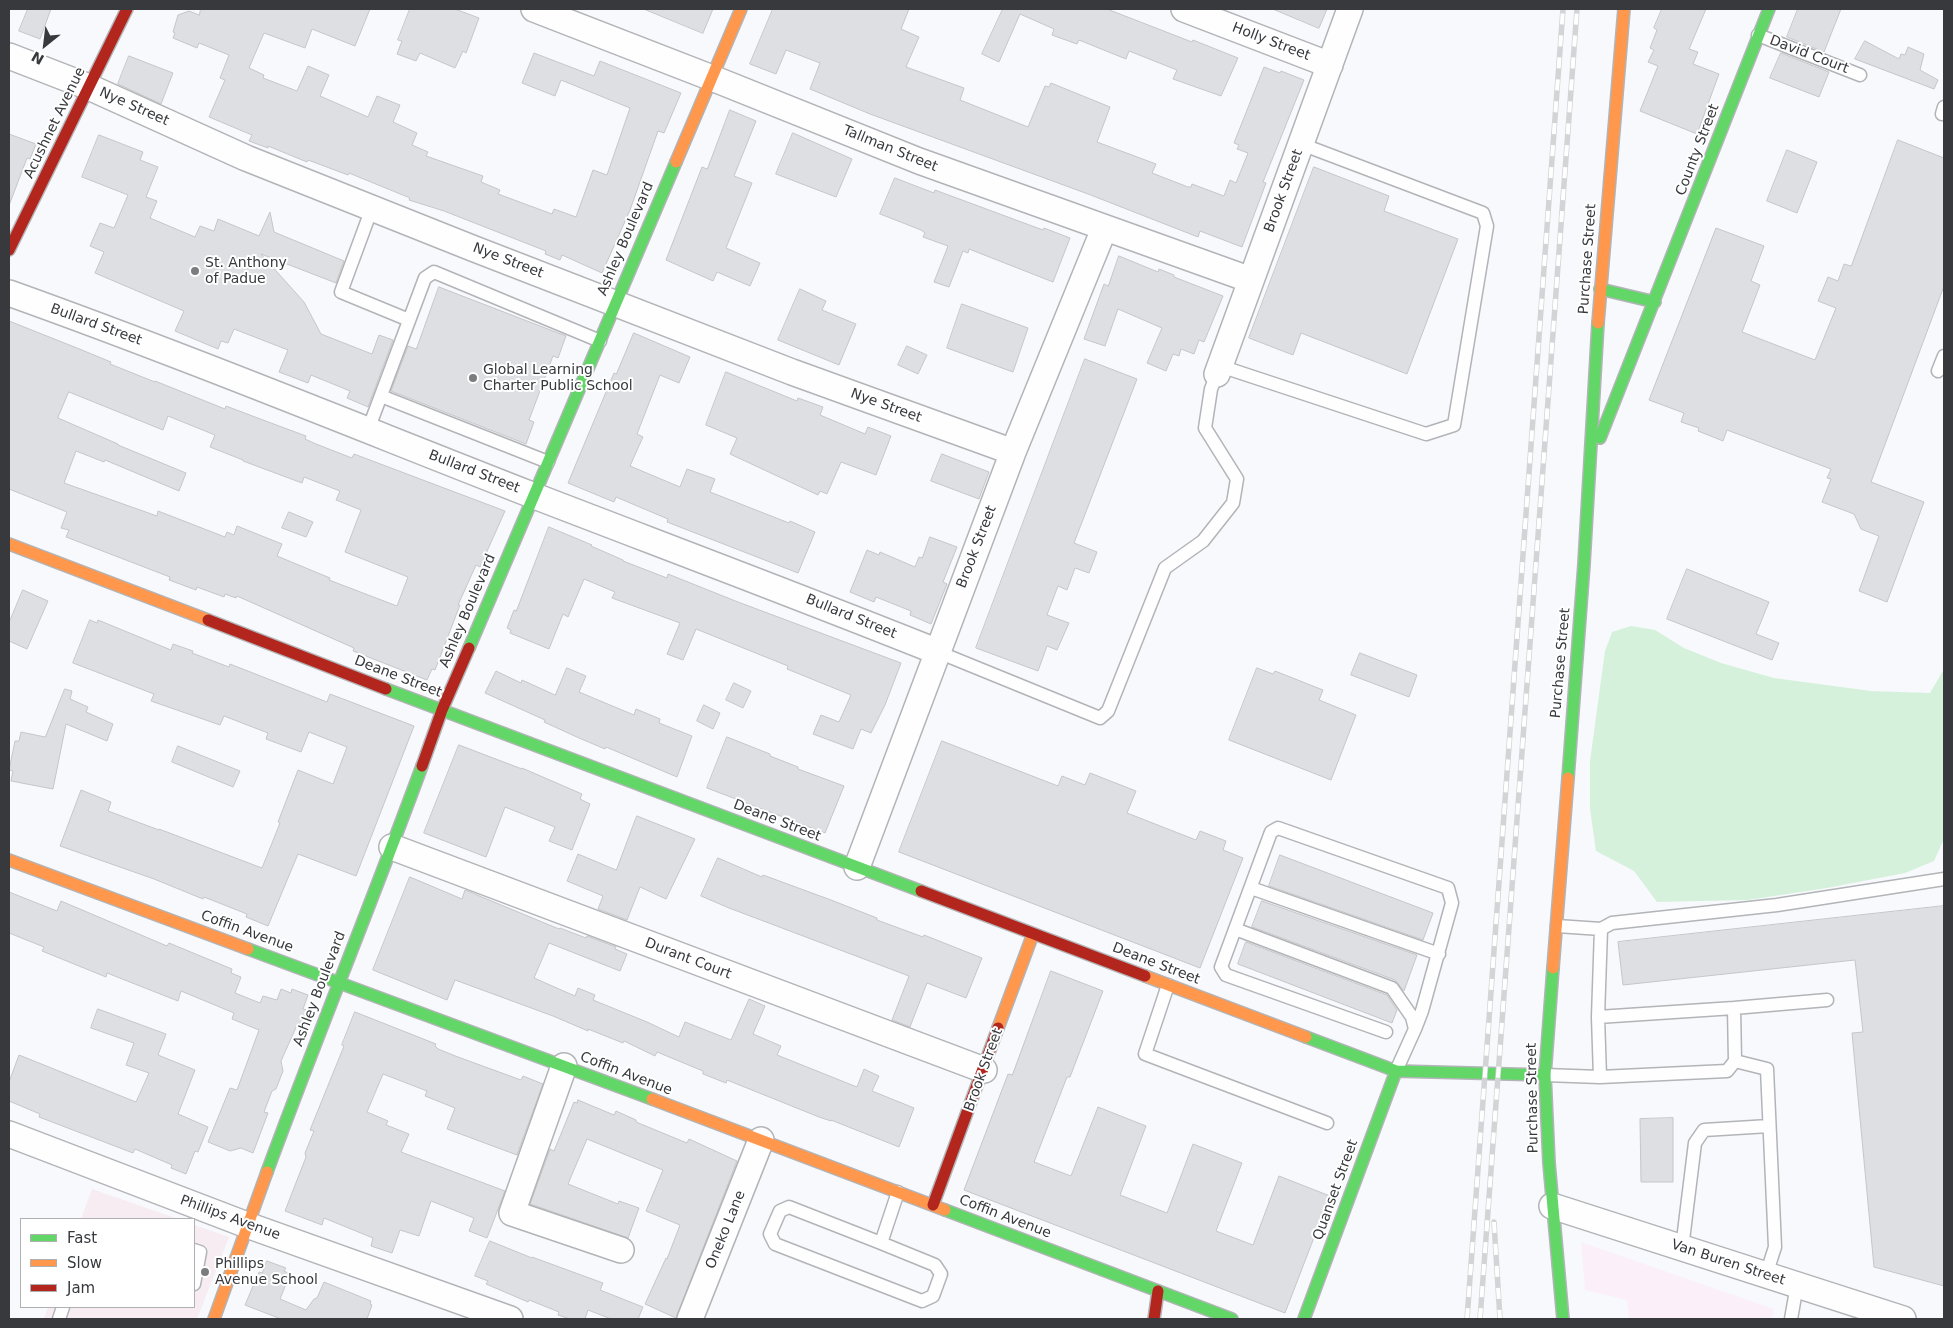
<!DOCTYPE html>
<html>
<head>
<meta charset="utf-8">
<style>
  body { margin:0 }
  #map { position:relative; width:1953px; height:1328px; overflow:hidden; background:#f7f9fc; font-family:"DejaVu Sans",sans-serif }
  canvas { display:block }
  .frame { position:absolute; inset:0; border:10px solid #37393d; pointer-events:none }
  .legend { position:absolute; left:20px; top:1218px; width:175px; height:90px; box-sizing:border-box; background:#fff; border:1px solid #afb0b1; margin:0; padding:6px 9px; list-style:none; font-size:15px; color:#37393d }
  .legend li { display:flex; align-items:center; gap:10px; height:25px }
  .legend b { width:25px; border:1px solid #afb0b1 }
  .north { position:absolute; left:20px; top:20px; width:50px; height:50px; -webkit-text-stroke:4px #fff; paint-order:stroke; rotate:209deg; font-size:14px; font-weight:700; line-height:20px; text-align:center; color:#37393d }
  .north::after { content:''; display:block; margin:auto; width:18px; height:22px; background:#37393d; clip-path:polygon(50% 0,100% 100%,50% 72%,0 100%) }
</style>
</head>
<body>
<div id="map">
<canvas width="1953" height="1328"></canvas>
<div class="frame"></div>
<ul class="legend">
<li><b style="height:6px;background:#63d668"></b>Fast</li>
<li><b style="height:6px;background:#ff974d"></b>Slow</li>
<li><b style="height:6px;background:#b3261e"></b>Jam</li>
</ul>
<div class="north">N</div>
</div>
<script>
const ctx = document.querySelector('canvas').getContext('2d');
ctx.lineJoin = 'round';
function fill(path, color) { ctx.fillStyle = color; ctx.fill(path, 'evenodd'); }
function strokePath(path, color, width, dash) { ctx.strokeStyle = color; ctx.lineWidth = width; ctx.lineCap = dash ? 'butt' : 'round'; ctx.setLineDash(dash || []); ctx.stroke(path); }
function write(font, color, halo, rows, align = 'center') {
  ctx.font = font + ' "DejaVu Sans",sans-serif'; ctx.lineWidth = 4; ctx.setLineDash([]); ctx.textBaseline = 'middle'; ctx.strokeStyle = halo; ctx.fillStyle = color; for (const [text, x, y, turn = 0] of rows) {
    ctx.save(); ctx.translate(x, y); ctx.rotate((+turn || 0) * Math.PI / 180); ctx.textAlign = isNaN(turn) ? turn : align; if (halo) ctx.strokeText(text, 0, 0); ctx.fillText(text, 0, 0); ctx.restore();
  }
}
const commercial = new Path2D(`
  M1581 1242 1774 1309 1772 1319H1629L1627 1300 1585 1290Z`);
const education = new Path2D(`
  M92 1189 178 1219H81Z
  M194 1225 229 1237 197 1319H44L48 1307H194Z`);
const green = new Path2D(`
  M1631 626 1655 630 1684 648 1721 663 1774 678 1871 691 1930 693 1944 669V839L1934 861 1905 873 1827 888 1748 900 1657 902 1634 871 1596 851 1590 809V761L1605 651 1612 632Z`);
const building = new Path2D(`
  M28 9H51L40 39 19 31Z
  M201 9H370L355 46 312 29 305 48 264 33 249 68 264 75 263 78 297 91 308 66 329 75 320 96 368 117 377 96 400 105 393 122 417 133 412 145 428 152 426 156 483 176 481 182 500 190 498 194 552 214 554 209 576 217 593 170 607 175 630 108 561 80 555 96 522 83 534 53 594 76 600 61 681 93 664 133 658 131 630 210 602 273 562 255 560 260 545 254 546 251 444 211 409 200 410 198 349 173 348 175 308 160 307 162 268 146V148L249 141 252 135 209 117 225 80 220 78 229 55 199 43 197 48 173 38 175 33 173 32 178 15 189 11 199 15Z
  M410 9H455L479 18 466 53 463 51 455 68 420 53 416 61 397 54 402 41 398 40Z
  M644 9H713L703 33Z
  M773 9H909L901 29 919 37 906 67 964 88 960 100 1028 127 1045 86 1049 87 1051 83 1110 107 1097 142 1156 164 1152 173 1188 187H1191L1192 184 1224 196 1230 180 1236 183 1248 153 1237 149 1239 145 1234 143 1264 67 1280 73 1281 71 1304 80 1263 182 1266 183 1242 247 1200 231 1198 237 1088 194 870 114 810 89 820 63 786 50 776 74 750 64Z
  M1003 9H1107L1192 42 1193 40 1238 58 1221 96 1173 79 1177 70 1129 51 1126 59 1079 40 1077 44 1074 43 1052 35 1054 29 1020 14 999 62 982 54Z
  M1273 9H1327L1319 28Z
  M1662 9H1706L1689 49 1698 52 1693 64 1719 74 1697 134 1640 111 1658 66 1648 62 1654 50 1650 48 1657 30 1654 28Z
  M1798 9H1841L1824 52 1787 37Z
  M1865 41 1899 59 1901 54 1905 55 1908 47 1924 54 1920 70 1938 80 1934 89 1855 59Z
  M1781 53 1829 72 1819 97 1770 78Z
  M129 56 173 73 161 104 118 84Z
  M730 110 756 121 734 176 752 183 726 248 760 263 750 286 717 272 713 281 666 260 702 167 707 169Z
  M793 133 852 159 836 197 776 174Z
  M9 134 36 144 30 159 27 158 10 203Z
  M99 135 143 152 140 160 158 167 146 197 157 201 150 218 195 237 200 226 214 231 218 219 259 236 270 212 274 232 344 261 336 283 261 254 304 302 321 334 372 354 379 335 393 340 368 407 347 398 350 391 311 375 308 383 279 372 288 350 234 329 228 343 221 341 218 349 175 331 184 311 95 273 104 252 90 246 100 223 114 228 128 195 82 177Z
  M1898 140 1944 158V286L1871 482 1924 502 1887 602 1859 591 1879 536 1861 529 1854 514 1822 502 1831 479 1827 478 1831 469 1727 430 1723 441 1698 431 1699 428 1681 422 1684 413 1649 400 1716 228 1764 246 1751 281 1760 285 1742 332 1815 360 1836 308 1818 301 1828 277 1838 281 1844 264 1851 266Z
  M1787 150 1817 162 1797 213 1767 201Z
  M1314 167 1389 196 1384 211 1458 239 1407 374 1301 333 1293 355 1249 338Z
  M895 178 934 193 935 190 1043 230 1044 228 1070 238 1053 282 969 249 968 253 963 251 949 287 934 282 948 246 923 237 925 233 921 230 880 214Z
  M1119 256 1158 272 1159 269 1174 275V277L1223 296 1204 342 1199 340 1194 354 1181 349 1179 356 1173 354 1166 371 1147 363 1162 328 1118 309 1105 346 1084 339 1104 284 1108 286Z
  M439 287 566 336 558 358 553 356 529 420 534 422 526 444 391 391 408 346 416 349Z
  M800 289 826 301 822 310 856 324 839 365 778 340Z
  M962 304 1028 328 1013 372 947 348Z
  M9 321 77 348 111 362 110 364 155 382V381L225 409 226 406 271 423 306 436 305 439 316 444 352 458 354 454 505 511 480 567 476 565 458 605H460L435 670 432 669 427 680 353 651 354 648 237 596 236 598 225 594 224 597 197 587 196 590 169 580 170 577 66 537 69 530 61 528 67 512 9 489ZM69 392 163 430 168 416 215 435 210 447 243 460V461L302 483 304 477 340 491 336 500 361 510 345 552 408 577 397 606 329 580 330 578 277 556 282 544 237 526 234 535 227 532 225 537 158 511 157 516 64 483 76 451 104 462 105 460 179 491 186 473 118 445V444L58 418Z
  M634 333 690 357 679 383 660 375 637 434 643 437 630 466 680 487 687 469 715 479 710 492 789 523 790 521 815 532 798 573 667 522 668 519 616 497 614 502 568 483 614 373 616 374Z
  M907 346 927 355 918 374 898 365Z
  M1085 359 1137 379 1074 543 1097 552 1089 573 1075 568 1067 590 1058 586 1047 615 1069 623 1057 650 1047 646 1038 671 976 648Z
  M726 372 797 401 798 398 823 407 820 415 865 434 868 427 891 436 876 475 841 462 827 494 820 491 818 495 730 454 737 438 706 425Z
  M942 454 989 472 979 499 931 481Z
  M289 512 313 522 306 537 282 528Z
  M549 527 592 545 591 546 623 560V561L667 578 668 574 738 602 901 663 885 705 871 733 861 729 853 749 813 734 821 715 839 722 851 695 787 669 788 666 696 629 683 660 667 654 680 623 612 598 615 592 584 579 568 617 563 614 549 649 510 633 511 630 507 628 514 610 516 611Z
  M930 537 957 547 943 582 947 584 931 624 910 615 911 611 876 597 874 602 850 592 867 550 879 555 880 552 915 567 919 557 922 558Z
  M1687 569 1769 602 1756 634 1779 643 1772 660 1667 619Z
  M23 590 48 601 27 649 9 641V623Z
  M90 620 97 623 98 620 171 650 173 644 193 651 192 653 229 667 230 664 327 702 330 694 414 726 356 876 298 854 268 926 246 917 247 914 204 897 203 899 154 879 60 846 81 790 111 802 108 811 159 830V829L262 868 280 823 278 822 298 770 333 784 347 747 309 732 301 752 266 739 268 733 224 716 220 725 151 701 154 694 73 663Z
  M1360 653 1417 675 1409 697 1351 675Z
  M567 668 586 676 579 692 634 715 636 709 660 719 659 723 692 736 677 777 606 747 605 749 579 738 544 722 545 720 485 693 496 671 521 683 522 680 555 695Z
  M1257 668 1273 674 1275 671 1323 690 1319 700 1356 715 1331 780 1229 740Z
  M734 683 751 691 743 708 726 700Z
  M65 689 72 691 70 699 88 707 86 712 113 724 107 741 66 724 53 789 11 781 13 771 9 770 15 741H19L21 732 45 737Z
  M704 705 720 713 713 729 697 721Z
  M727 737 770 754V756L798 767V769L844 786 825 833 707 788Z
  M942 741 1058 786 1062 776 1085 785 1090 773 1136 791 1127 813 1196 840 1200 831 1226 841 1223 850 1243 858 1200 968 899 852Z
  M459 745 522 769V768L582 794 580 799 590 804 572 850 549 841 555 827 505 807 486 857 424 833Z
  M178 746 240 771 233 787 172 762Z
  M637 816 695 839 666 899 640 887 627 920 598 909 603 896 567 881 578 854 616 870Z
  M1280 855 1433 913 1423 940 1269 886Z
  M718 858 762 877 763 875 831 900 877 918V920L923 937 924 935 982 958 966 998 927 983 910 1027 892 1020 909 976 729 908 701 896Z
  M410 877 462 899 465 890 559 929 560 928 586 938 587 936 616 947 615 949 627 954 620 971 549 943 534 978 575 996 578 988 595 995 593 1000 647 1022 679 1037 685 1022 731 1040 749 999 765 1006 753 1034 781 1046 777 1055 857 1087 864 1069 879 1076 872 1091 914 1108 899 1147 831 1120V1121L819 1117 727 1080 726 1083 703 1074V1071L657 1052 655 1056 624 1041 623 1043 588 1029V1031L553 1016 455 980 447 1000 373 970Z
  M9 892 57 911 61 901 167 946 169 943 232 969 231 973 241 977 235 993 260 1003 263 996 277 1000 281 989 291 993 292 989 308 995 303 1009 307 1010 301 1025 298 1023 281 1061 283 1071 276 1089 272 1091 264 1112 268 1113 253 1153 241 1148 230 1151 208 1142 230 1088 237 1090 259 1030 232 1019 234 1013 181 991 178 1001 107 973 106 977 42 951 44 947 9 933Z
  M1262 901 1417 955 1404 991 1395 980 1252 927Z
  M1944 906V1286L1874 1267 1852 1033 1863 1032 1855 960 1623 985 1618 942Z
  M1246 942 1387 995 1397 1010 1392 1023 1238 964Z
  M1051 971 1103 991 1070 1077H1067L1034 1162 1071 1176 1098 1107 1146 1126 1120 1195 1167 1213 1193 1144 1242 1163 1216 1231 1253 1245 1279 1176 1330 1196 1285 1313 964 1190 1008 1074 1012 1075Z
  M98 1009 166 1034 158 1055 195 1070 178 1114 208 1127 198 1152 195 1151 186 1174 171 1168 172 1165 135 1149 133 1153 39 1117 40 1114 9 1101V1082L19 1055 136 1102 149 1073 126 1065 134 1043 91 1028Z
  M355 1012 436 1044 435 1046 438 1049 458 1057 521 1080 523 1076 543 1084 517 1155 447 1129 455 1108 425 1096 427 1091 383 1074 367 1112 388 1121 386 1125 409 1134 401 1152 505 1191 487 1238 469 1231 474 1218 431 1201 419 1236 400 1230 392 1253 371 1246 373 1238 324 1218 322 1225 285 1211 306 1157 305 1153 314 1131 310 1130 344 1046 342 1045Z
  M578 1100 614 1115 616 1111 636 1120V1122L687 1143 689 1139 737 1161 676 1318 645 1304 666 1258 667 1259 680 1225 646 1211 663 1170 587 1139 568 1184 618 1204 619 1201 639 1208 628 1238 530 1204 550 1149 554 1151 574 1102 577 1103Z
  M1673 1118V1182H1641L1640 1119Z
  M490 1241 532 1258V1257L603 1283 600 1290 643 1307 638 1319H611L588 1310 585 1319H570L558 1315 559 1312 529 1300 528 1302 486 1284 488 1281 475 1276Z
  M267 1261 286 1268 284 1271 290 1274 280 1299 306 1310 314 1299 317 1298 324 1282 371 1301 370 1304 372 1305 367 1319H281L245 1305 259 1272 262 1273Z`);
const lane = new Path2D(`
  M1758 35 1860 75
  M1942 114 1944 107
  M372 208 341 292 409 320
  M1220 366 1426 434 1454 425 1487 226 1483 213 1301 144
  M1938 371 1944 356
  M381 396 548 462
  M368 430 425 278 434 272 600 341
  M938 652 1100 718 1108 711 1165 568 1203 541 1233 503 1237 479 1205 428 1211 389 1217 374
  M1251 888 1439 954
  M1557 926 1601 929 1612 923 1777 905 1944 879
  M1235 929 1392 988 1412 1017 1415 1029 1396 1071
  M1601 929 1598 1017 1600 1077 1727 1071 1735 1061 1734 1008 1827 1000
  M1168 985 1145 1054 1327 1123
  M1598 1017 1734 1008
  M1386 1032 1226 975 1221 967 1271 832 1278 828 1448 888 1452 903 1422 1011 1415 1029
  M1735 1061 1767 1069 1775 1247 1766 1275
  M1545 1075 1600 1077
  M881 1243 789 1207 780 1211 770 1234 775 1244 922 1301 933 1296 941 1274 935 1265 881 1243 898 1192
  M1682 1248 1695 1143 1704 1130 1769 1126
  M194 1250 200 1252 194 1284
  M59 1319 63 1307
  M1791 1319 1797 1285`);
const street = new Path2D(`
  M534 9 712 78 919 161 1251 280
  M1184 9 1330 65
  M9 56 89 87 246 158 472 248 792 372 1013 452
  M9 293C185 356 358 427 532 495 667 547 803 598 938 652
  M1217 374 1350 9
  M392 847 984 1070
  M857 867 1013 452 1104 229
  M564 1066 512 1213 621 1250
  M9 1134 247 1225 510 1319
  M1552 1206 1903 1319
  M690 1319 761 1140`);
const fast = new Path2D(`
  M1600 289 1655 302
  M1600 438 1769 9
  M469 648 676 162
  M386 689 921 891
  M1568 778 1584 564 1598 323
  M248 949 652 1099
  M1553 968 1545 1075 1549 1163 1563 1319
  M1306 1037 1396 1071 1545 1075
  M267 1172C317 1036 372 902 422 766
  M945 1210 1232 1319
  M1304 1319 1396 1071`);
const slow = new Path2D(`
  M676 162 741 9
  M1598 323 1624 9
  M9 544 208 620
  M9 860 248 949
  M1553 968 1568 778
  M1145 976 1306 1037
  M998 1028 1033 934
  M652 1099 945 1210
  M214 1319 267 1172`);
const jam = new Path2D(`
  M9 250 127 9
  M208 620 386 689
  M422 766 442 710 469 648
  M921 891 1145 976
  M933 1205 998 1028
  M1154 1319 1158 1291`);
const rail = new Path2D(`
  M1494 1222 1500 1319
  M1467 1319 1563 9
  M1480 1319 1577 9`);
const markers = [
  [195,271,5,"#7a7c80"],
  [473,378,5,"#7a7c80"],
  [205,1272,5,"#7a7c80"]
];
const streetNames = [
  ["Holly Street",1271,42,21],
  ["David Court",1809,55,21],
  ["Nye Street",134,107,24],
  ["Acushnet Avenue",55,123,-64],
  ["Tallman Street",890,149,22],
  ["County Street",1698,150,-69],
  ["Brook Street",1284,191,-70],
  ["Ashley Boulevard",626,239,-67],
  ["Purchase Street",1588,259,-86],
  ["Nye Street",508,261,21],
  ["Bullard Street",96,325,20],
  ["Nye Street",886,406,20],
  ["Bullard Street",474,472,21],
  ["Brook Street",977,547,-69],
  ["Ashley Boulevard",468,611,-67],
  ["Bullard Street",851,617,22],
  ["Purchase Street",1561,663,-85],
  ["Deane Street",398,677,21],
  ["Deane Street",777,821,21],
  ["Coffin Avenue",247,932,20],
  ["Durant Court",688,959,21],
  ["Deane Street",1156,964,21],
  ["Ashley Boulevard",320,989,-69],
  ["Brook Street",984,1070,-70],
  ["Coffin Avenue",626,1074,21],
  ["Purchase Street",1533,1098,-91],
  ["Quanset Street",1336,1190,-70],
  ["Coffin Avenue",1005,1217,21],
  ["Phillips Avenue",230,1218,20],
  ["Oneko Lane",726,1230,-68],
  ["Van Buren Street",1728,1263,18]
];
const poiNames = [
  ["St. Anthony",205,263],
  ["of Padue",205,279],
  ["Global Learning",483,370],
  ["Charter Public School",483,386],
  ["Phillips",215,1264],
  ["Avenue School",215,1280]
];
fill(commercial, '#fbf0f9');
fill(education, '#f6ecf1');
fill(green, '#d6f1db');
fill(building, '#dedfe3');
strokePath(building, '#c6c6c9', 1);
strokePath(lane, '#b2b4b7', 15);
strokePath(street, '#b2b4b7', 28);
strokePath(fast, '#b2b4b7', 14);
strokePath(slow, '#b2b4b7', 14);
strokePath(jam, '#b2b4b7', 14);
strokePath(lane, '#fefeff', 12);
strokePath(street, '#fefeff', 25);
strokePath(fast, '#63d668', 11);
strokePath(slow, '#ff974d', 11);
strokePath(jam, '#b3261e', 11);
strokePath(rail, '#d3d4d5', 5.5);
strokePath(rail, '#fff', 4, [11]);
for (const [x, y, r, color] of markers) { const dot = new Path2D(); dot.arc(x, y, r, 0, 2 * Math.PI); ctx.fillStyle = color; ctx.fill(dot); strokePath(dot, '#fff', 2); }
write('14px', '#37393d', '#fff', streetNames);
write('14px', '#37393d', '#fff', poiNames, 'left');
</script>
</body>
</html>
